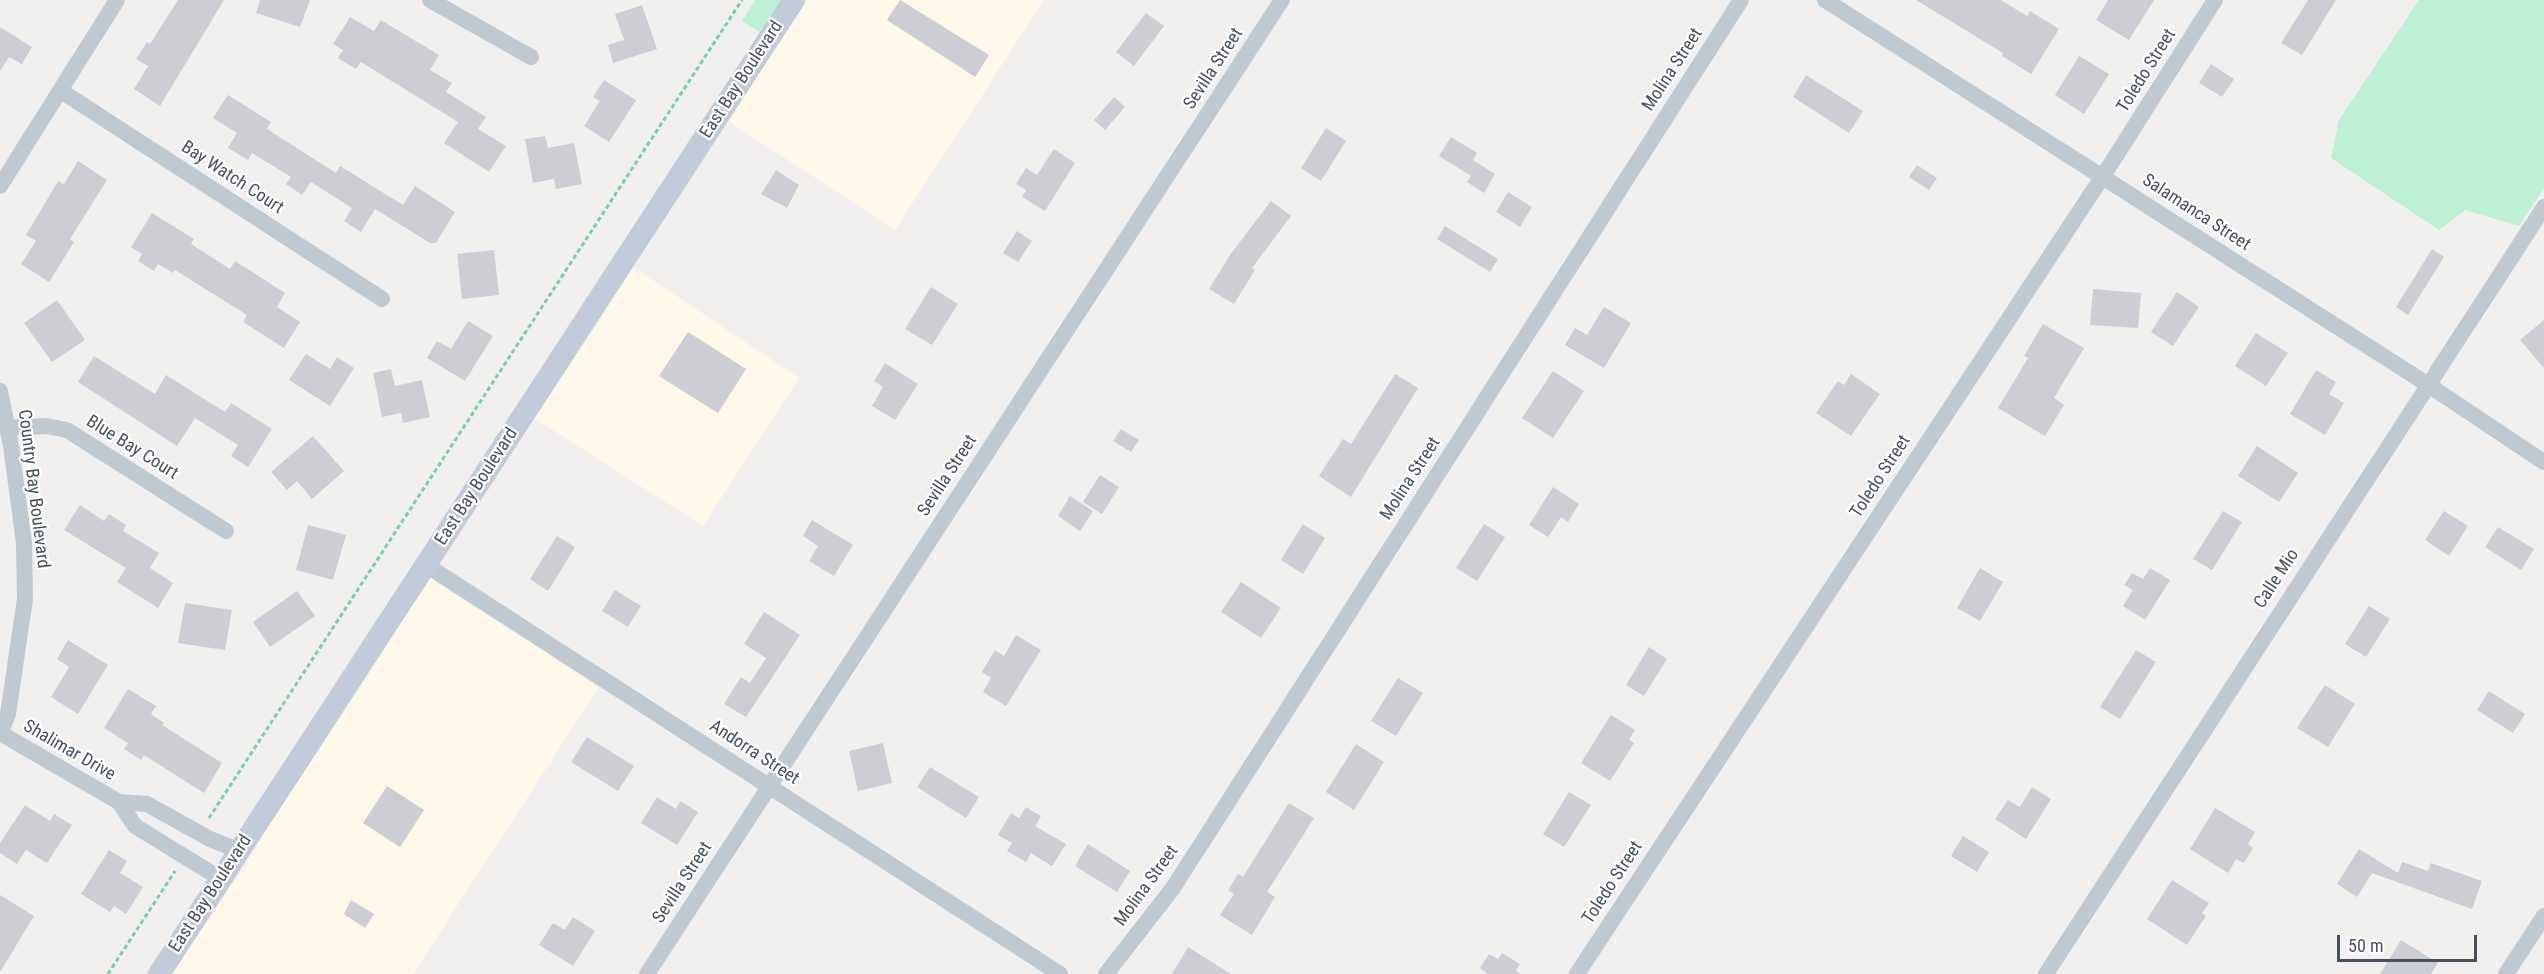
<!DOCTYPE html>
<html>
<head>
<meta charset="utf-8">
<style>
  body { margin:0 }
  #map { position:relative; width:2544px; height:974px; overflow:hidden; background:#f2efef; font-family:"Roboto Condensed",sans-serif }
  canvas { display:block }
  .scale { position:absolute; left:2337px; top:935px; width:140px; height:27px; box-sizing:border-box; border:3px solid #47515e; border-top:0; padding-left:8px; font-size:18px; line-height:21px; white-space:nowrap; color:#47515e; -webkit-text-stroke:4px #fff; paint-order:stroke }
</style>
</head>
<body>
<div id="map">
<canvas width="2544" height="974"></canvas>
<div class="scale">50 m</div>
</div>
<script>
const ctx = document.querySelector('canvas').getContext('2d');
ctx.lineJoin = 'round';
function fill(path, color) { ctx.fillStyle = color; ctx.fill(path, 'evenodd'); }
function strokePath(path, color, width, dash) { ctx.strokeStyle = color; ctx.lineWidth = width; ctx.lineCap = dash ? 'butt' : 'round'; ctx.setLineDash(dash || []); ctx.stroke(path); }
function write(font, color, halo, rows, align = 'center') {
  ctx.font = font + ' "Roboto Condensed",sans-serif'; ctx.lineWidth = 4.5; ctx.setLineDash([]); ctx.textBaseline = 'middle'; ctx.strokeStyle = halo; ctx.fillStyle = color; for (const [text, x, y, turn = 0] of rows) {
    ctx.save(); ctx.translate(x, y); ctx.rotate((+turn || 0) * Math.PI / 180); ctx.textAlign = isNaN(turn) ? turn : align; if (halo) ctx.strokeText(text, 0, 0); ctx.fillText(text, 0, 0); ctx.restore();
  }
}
const commercial = new Path2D(`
  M807 0H1044L895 230 728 121Z
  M633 267 799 378 703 526 534 418Z
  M430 578 599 687 413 974H172L247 863 249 856Z`);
const green = new Path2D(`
  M755 0H781L760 32 742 21Z
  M2419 0H2544V188L2519 226 2465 210 2439 230 2331 158 2339 120Z`);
const building = new Path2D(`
  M178 0H224L160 106 134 89 148 66 136 59 147 42 150 44Z
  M260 0H310L300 27 256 13Z
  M900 0 989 55 975 77 887 20Z
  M1916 0H2001L2027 16 2030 11 2059 29 2031 74 2002 56 2003 53Z
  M2108 0H2154L2129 40 2096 20Z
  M2308 0H2336L2302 55 2281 43Z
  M642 5 657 49 613 63 608 45 624 40 615 14Z
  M1146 13 1164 26 1134 66 1116 52Z
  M350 17 374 31 381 20 439 55 430 70 452 83 446 92 486 117 478 129 506 146 489 172 444 143 458 122 361 62 356 69 338 58 343 50 333 44Z
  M0 27 32 47 22 64 9 57 0 71Z
  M2079 56 2109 74 2084 114 2055 95Z
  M2211 64 2234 79 2222 97 2199 83Z
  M1806 75 1863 111 1849 133 1793 97Z
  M604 80 636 100 609 142 584 126 600 101 593 97Z
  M228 95 271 122 267 129 336 173 340 166 403 205 415 186 455 212 436 243H430L375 209 361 232 344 221 352 208 311 182 302 195 286 184 291 177 252 153 248 160 228 148 237 133 213 118Z
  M1114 97 1125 107 1105 130 1094 120Z
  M1326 128 1346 141 1321 181 1301 168Z
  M545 136 548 148 574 143 582 184 556 189 554 179 533 183 525 139Z
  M1451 137 1477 153 1473 160 1495 174 1484 193 1467 182 1471 176 1439 156Z
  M1054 149 1075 163 1045 211 1022 197 1026 190 1016 184 1026 168 1037 175Z
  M78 161 107 180 70 239 74 242 49 282 21 264 36 241 26 235 58 181 64 184Z
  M1917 165 1937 178 1929 190 1909 177Z
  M776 170 799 185 787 208 761 194Z
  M1508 192 1532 207 1520 227 1496 212Z
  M1271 201 1291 216 1252 268 1255 270 1234 304 1209 289 1230 255Z
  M152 213 194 239 191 244 230 269 235 261 285 293 277 307 300 322 284 348 243 322 247 315 175 270 173 273 158 264 154 271 138 261 142 254 131 247Z
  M1445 226 1498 259 1490 272 1437 239Z
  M1017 231 1032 241 1018 262 1003 253Z
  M2432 249 2444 257 2408 315 2396 307Z
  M494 250 499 295 462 299 457 254Z
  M931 287 958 304 932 345 905 329Z
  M2093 289 2141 293 2138 328 2090 325Z
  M2177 292 2199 307 2173 346 2151 332Z
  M57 300 85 340 52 362 24 323Z
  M1604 307 1631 323 1604 368 1565 345 1575 328 1587 335Z
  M2544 320V368L2520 340Z
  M468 321 493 336 465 381 427 358 437 341 451 349Z
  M2043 324 2084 348 2054 398 2064 405 2045 436 1998 408 2028 358 2024 356Z
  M688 332 746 369 718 413 659 376Z
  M2256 333 2288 353 2266 386 2235 366Z
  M306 354 330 369 337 357 354 368 330 406 289 380Z
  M94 356 155 394 166 375 225 412 231 403 272 429 248 467 231 456 238 445 195 418 177 446 78 382Z
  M885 363 918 384 895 420 872 406 883 387 874 381Z
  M391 369 395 386 422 380 430 417 403 423 401 413 382 417 373 373Z
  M2316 370 2336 382 2329 394 2344 403 2325 435 2290 414Z
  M1553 371 1584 391 1553 438 1522 418Z
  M1395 374 1418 388 1351 497 1319 476 1343 439 1351 444Z
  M1851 374 1880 394 1851 436 1816 413 1838 381 1844 385Z
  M1121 429 1139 440 1131 452 1113 441Z
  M313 436 344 471 312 499 297 481 287 490 271 472Z
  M2257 446 2298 473 2279 502 2238 476Z
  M1100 475 1119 487 1102 514 1083 502Z
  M1553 487 1579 504 1568 522 1561 517 1548 537 1529 525Z
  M1070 496 1093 511 1080 531 1058 516Z
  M80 505 104 521 109 514 126 525 123 531 159 553 150 568 173 583 158 608 117 582 126 568 64 530Z
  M2223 511 2242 522 2212 570 2193 559Z
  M2444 511 2468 526 2449 556 2425 540Z
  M812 520 853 545 834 576 809 561 818 546 803 536Z
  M1303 524 1325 538 1303 574 1281 560Z
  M1484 524 1505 537 1477 581 1456 568Z
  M308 525 346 535 333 580 296 570Z
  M2498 527 2534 549 2521 570 2485 547Z
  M557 536 575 547 548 591 530 579Z
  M1980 568 2003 582 1980 621 1957 608Z
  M2150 568 2170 580 2145 620 2123 606 2133 590 2124 585 2132 573 2143 579Z
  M1241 582 1281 608 1261 638 1221 612Z
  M615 590 641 606 628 627 602 611Z
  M297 591 315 616 270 647 253 622Z
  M185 603 232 610 225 650 178 643Z
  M2369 606 2390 619 2366 657 2345 644Z
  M764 612 800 635 746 717 724 704 741 677 750 683 766 658 744 644Z
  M1016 635 1041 650 1006 706 983 692 991 678 982 672 995 650 1004 656Z
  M68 640 108 665 78 714 51 697 69 667 57 659Z
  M1649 647 1667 659 1644 696 1626 685Z
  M2136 650 2156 662 2120 719 2100 707Z
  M1398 678 1423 693 1396 736 1371 721Z
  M2325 685 2355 704 2328 747 2297 728Z
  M128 689 156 706 151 714 164 723 162 725 222 763 204 793 144 755 141 760 124 749 128 743 104 728Z
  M2489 691 2525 714 2513 733 2477 710Z
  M1611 715 1635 730 1629 740 1634 743 1610 781 1581 763Z
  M587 737 634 766 618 791 571 762Z
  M883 743 892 783 858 791 849 751Z
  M1356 744 1384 762 1354 810 1326 792Z
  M930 767 979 797 966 818 917 787Z
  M387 786 424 810 400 847 363 823Z
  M2032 787 2051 799 2026 839 1995 819 2008 800 2020 807Z
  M1569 792 1591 805 1564 847 1543 834Z
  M657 797 676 809 680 801 698 812 677 845 641 823Z
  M1289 803 1314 818 1267 892 1275 897 1252 935 1220 915 1234 894 1228 890 1238 874 1243 877Z
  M25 805 50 821 54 814 72 825 47 863 26 850 17 864 0 853V843Z
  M1026 807 1041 816 1035 826 1066 844 1052 866 1031 853 1026 862 1007 851 1012 843 998 835 1011 813 1019 818Z
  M2215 808 2255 832 2248 844 2253 848 2244 863 2236 859 2228 873 2190 849Z
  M1963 836 1989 852 1977 872 1951 856Z
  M1088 844 1130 871 1117 892 1075 866Z
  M2359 849 2398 873 2402 862 2428 871 2431 863 2482 881 2472 909 2372 873 2357 897 2337 884Z
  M109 850 127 861 120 873 143 887 126 914 114 906 110 912 81 894Z
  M2172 880 2209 903 2202 913 2206 916 2187 945 2147 919Z
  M0 895 34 916 0 972Z
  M351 900 374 914 365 928 344 914Z
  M573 917 595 931 573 966 539 945 553 923 565 930Z
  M2401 940 2438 963 2431 974H2380Z
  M1188 947 1231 974H1172Z
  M1502 953 1520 964 1516 971 1521 974H1488L1480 968 1489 954 1498 959Z`);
const path = new Path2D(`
  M209 818 742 0
  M108 974 175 871`);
const street = new Path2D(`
  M430 0 531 57
  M1825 0 2427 384 2544 462
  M61 91 382 299
  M0 186 117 0
  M0 391 11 446 24 543 25 599 8 714 0 734
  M8 428 46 426 67 430 226 531
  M426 565 1060 974
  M0 733 119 802 135 826 221 879
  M119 802 147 804 210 839 240 851
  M647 974 1282 0
  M1106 974 1173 888 1741 0
  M1577 974 2103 176 2215 0
  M2046 974 2544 207
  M2506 974 2544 916`);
const secondary = new Path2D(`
  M159 974 794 0`);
const streetNames = [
  ["Sevilla Street",1214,69,-57],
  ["Molina Street",1673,70,-57],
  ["Toledo Street",2147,71,-58],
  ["East Bay Boulevard",742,80,-57],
  ["Bay Watch Court",232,178,33],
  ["Salamanca Street",2196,213,33],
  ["Blue Bay Court",132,448,32],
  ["Sevilla Street",948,476,-57],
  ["Toledo Street",1881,477,-57],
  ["Molina Street",1411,479,-57],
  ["East Bay Boulevard",477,487,-57],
  ["Country Bay Boulevard",33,489,83],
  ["Calle Mio",2277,579,-57],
  ["Shalimar Drive",69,751,30],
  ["Andorra Street",754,753,33],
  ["Sevilla Street",683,883,-57],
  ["Toledo Street",1613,883,-57],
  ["Molina Street",1147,886,-54],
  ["East Bay Boulevard",211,894,-57]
];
fill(commercial, '#fdf8e8');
fill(green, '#bcf1d3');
fill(building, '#ccced4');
strokePath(path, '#73d0a7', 3, [4.5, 3]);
strokePath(street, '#bfc9d2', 16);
strokePath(secondary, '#c1cbd9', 22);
write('18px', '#47515e', '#fff', streetNames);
</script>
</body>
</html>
